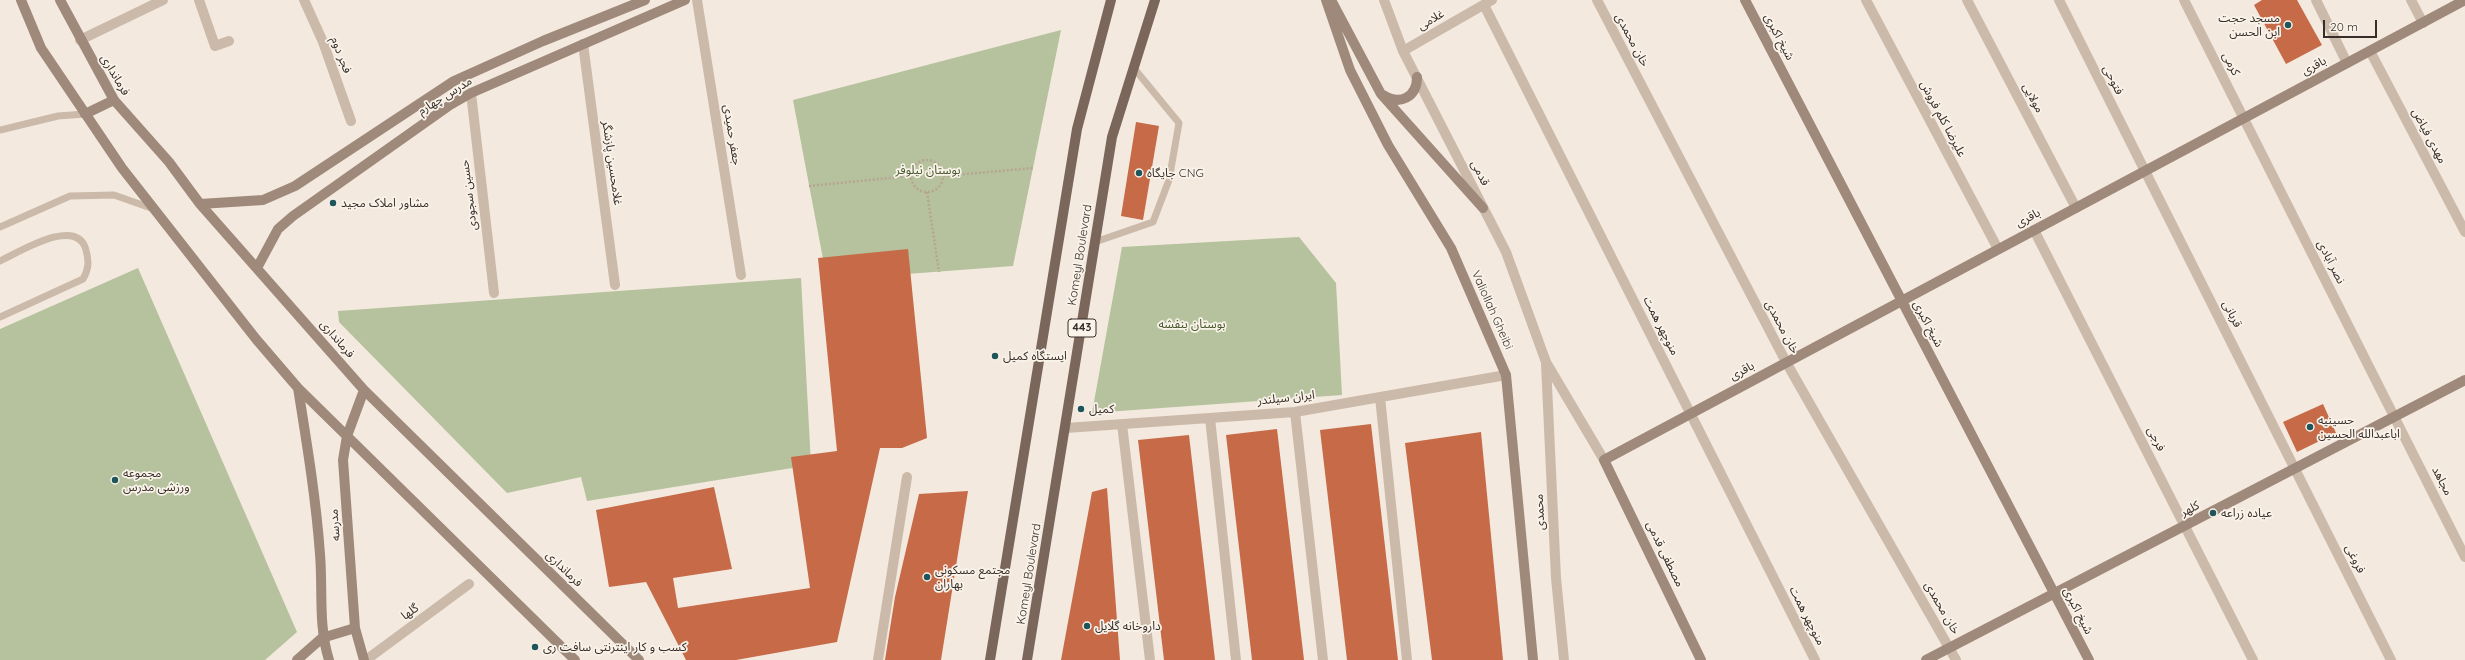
<!DOCTYPE html>
<html>
<head>
<meta charset="utf-8">
<style>
  body { margin:0 }
  #map { position:relative; width:2465px; height:660px; overflow:hidden; background:#f3e9de; font-family:Quicksand,sans-serif }
  canvas { display:block }
  .scale { position:absolute; left:2323px; top:20px; width:54px; height:18px; box-sizing:border-box; border:2px solid #382e29; border-top:0; padding-left:5px; font-size:12px; line-height:14px; white-space:nowrap; color:#382e29; -webkit-text-stroke:3px #faf3ea; paint-order:stroke }
</style>
</head>
<body>
<div id="map">
<canvas width="2465" height="660"></canvas>
<div class="scale">20 m</div>
</div>
<script>
const ctx = document.querySelector('canvas').getContext('2d');
ctx.lineJoin = 'round';
function fill(path, color) { ctx.fillStyle = color; ctx.fill(path, 'evenodd'); }
function strokePath(path, color, width, dash) { ctx.strokeStyle = color; ctx.lineWidth = width; ctx.lineCap = dash ? 'butt' : 'round'; ctx.setLineDash(dash || []); ctx.stroke(path); }
function write(font, color, halo, rows, align = 'center') {
  ctx.font = font + ' Quicksand,"Noto Sans Arabic",sans-serif'; ctx.lineWidth = 3.5; ctx.setLineDash([]); ctx.textBaseline = 'middle'; ctx.strokeStyle = halo; ctx.fillStyle = color; for (const [text, x, y, turn = 0] of rows) {
    ctx.save(); ctx.translate(x, y); ctx.rotate((+turn || 0) * Math.PI / 180); ctx.textAlign = isNaN(turn) ? turn : align; if (halo) ctx.strokeText(text, 0, 0); ctx.fillText(text, 0, 0); ctx.restore();
  }
}
const green = new Path2D(`
  M1061 30 1013 266 827 280 793 100Z
  M1299 237 1336 283 1342 395 1092 413 1122 247Z
  M138 268 297 632 265 660H0V329Z
  M801 278 811 465 587 501 581 477 507 493 339 322 338 311Z`);
const building = new Path2D(`
  M2262 0H2297L2322 45 2286 64 2254 5Z
  M1136 122 1159 126 1143 220 1121 216Z
  M908 249 927 438 902 448H880L837 642 736 660H686L646 582 609 587 596 510 714 487 732 569 673 578 678 608 810 588 791 457 837 451 818 258Z
  M2323 404 2336 433 2297 452 2283 422Z
  M1371 424 1398 660H1347L1320 430Z
  M1277 429 1304 660H1252L1226 435Z
  M1481 432 1503 660H1432L1405 443Z
  M1189 435 1215 660H1164L1138 440Z
  M1107 488 1120 660H1061L1092 492Z
  M968 491 941 660H885L895 597 919 494Z`);
const path = new Path2D(`
  M911 176a16 16 0 1 1 32 0a16 16 0 1 1-32 0Z
  M943 176 1033 168
  M809 186 910 176
  M927 192 939 272`);
const lane = new Path2D(`
  M0 130 58 116 85 114
  M0 227 70 196 114 195 151 208
  M1095 242 1153 222 1169 180 1179 123 1133 67
  M0 261C18 253 77 215 86 250 89 261 89 269 83 279L0 317`);
const street = new Path2D(`
  M199 0 215 46 229 41
  M304 0 323 42 351 121
  M697 0 741 275
  M1384 0 1403 51 1506 252 1546 362 1604 460
  M1597 0 1786 362 1956 660
  M1866 0 1998 249
  M1967 0 2076 208
  M2059 0 2391 660
  M2184 0 2465 557
  M2316 0 2347 63
  M2411 0 2423 23
  M1484 5 1815 660
  M80 40 163 0
  M583 44 615 285
  M1403 51 1492 0
  M2370 51 2465 232
  M471 93 494 293
  M2034 230 2253 660
  M1546 364 1556 578 1564 660
  M1380 397 1407 660
  M1295 412 1323 660
  M1210 418 1236 660
  M1122 424 1150 660
  M1066 428 1295 412 1506 375
  M366 660 469 584
  M878 660 907 477`);
const secondary = new Path2D(`
  M21 0 41 48 122 168 256 339 298 388 575 660
  M60 0 114 100 169 162 200 204 364 390 639 660
  M1326 0 1350 70 1388 145 1451 248 1506 375 1533 660
  M1331 0 1381 94 1483 208
  M1745 0 2089 660
  M1383 95C1400 106 1417 97 1417 77
  M85 114 114 100
  M200 204 263 200 295 186 454 81 543 41 645 0
  M257 268 278 229 293 216 450 105 471 93 685 0
  M298 388C307 444 316 499 320 554 323 591 318 625 329 660
  M364 390 347 436 343 460 355 628 364 660
  M297 660 322 638 355 628
  M1701 660 1604 460 2465 0
  M1926 660 2465 380`);
const primary = new Path2D(`
  M990 660 1077 129 1111 0
  M1027 660 1112 137 1155 0`);
const markers = [
  [2288,25,4,"#1e545a"],
  [1139,173,4,"#1e545a"],
  [333,203,4,"#1e545a"],
  [995,356,4,"#1e545a"],
  [1081,409,4,"#1e545a"],
  [2310,427,4,"#1e545a"],
  [115,480,4,"#1e545a"],
  [2213,513,4,"#1e545a"],
  [927,577,4,"#1e545a"],
  [1087,626,4,"#1e545a"],
  [535,647,4,"#1e545a"]
];
const shields = [
  [1082,328,28]
];
const shieldNames = [
  ["443",1082,328]
];
const poiNames = [
  ["مسجد حجت",2280,18,"right"],
  ["ابن الحسن",2280,32,"right"],
  ["جایگاه CNG",1147,173],
  ["مشاور املاک مجید",341,203],
  ["ایستگاه کمیل",1003,356],
  ["کمیل",1089,409],
  ["حسینیه",2318,420],
  ["اباعبدالله الحسین",2318,434],
  ["مجموعه",123,473],
  ["ورزشی مدرس",123,487],
  ["عیاده زراعه",2221,513],
  ["مجتمع مسکونی",935,570],
  ["بهاران",935,584],
  ["داروخانه گلایل",1095,626],
  ["کسب و کار اینترنتی سافت ری",543,647]
];
const streetNames = [
  ["غلامی",1431,20,-30],
  ["شیخ اکبری",1779,37,62],
  ["خان محمدی",1632,40,62],
  ["فجر دوم",341,55,69],
  ["کرمی",2231,64,63],
  ["باقری",2314,66,-28],
  ["فرمانداری",115,75,59],
  ["فتوحی",2113,80,63],
  ["مدرس چهارم",445,96,-32],
  ["مولایی",2033,98,62],
  ["علیرضا کلم فروش",1943,119,62],
  ["جعفر حمیدی",732,135,81],
  ["مهدی فیاض",2429,136,62],
  ["غلامحسین پازشگر",612,163,82],
  ["قدمی",1480,173,63],
  ["حسین سجودی",469,195,-97],
  ["باقری",2028,218,-28],
  ["Komeyl Boulevard",1080,255,-81],
  ["نصر آبادی",2331,262,63],
  ["Valiollah Gheibi",1492,310,66],
  ["قربانی",2232,314,63],
  ["شیخ اکبری",1928,324,62],
  ["منوچهر همت",1661,326,63],
  ["خان محمدی",1782,327,62],
  ["فرمانداری",337,339,49],
  ["باقری",1742,371,-28],
  ["ایران سیلندر",1286,398,-6],
  ["فرجی",2156,439,63],
  ["مجاهد",2442,481,63],
  ["کلهر",2190,509,-27],
  ["محمدی",1540,512,-93],
  ["مدرسه",335,525,-94],
  ["مصطفی قدمی",1665,554,64],
  ["فروغی",2355,559,63],
  ["فرمانداری",564,569,44],
  ["Komeyl Boulevard",1029,574,-81],
  ["خان محمدی",1942,608,60],
  ["شیخ اکبری",2078,611,63],
  ["گلها",410,612,-36],
  ["منوچهر همت",1807,616,63]
];
const parkNames = [
  ["بوستان نیلوفر",928,170],
  ["بوستان بنفشه",1192,324]
];
fill(green, '#b5c29d');
fill(building, '#c66a48');
strokePath(path, '#b7a493', 2.5, [2, 2]);
strokePath(lane, '#cbbaa9', 7);
strokePath(street, '#cbbaa9', 10);
strokePath(secondary, '#9f897a', 10);
strokePath(primary, '#7a665a', 10);
for (const [x, y, r, color] of markers) { const dot = new Path2D(); dot.arc(x, y, r, 0, 2 * Math.PI); ctx.fillStyle = color; ctx.fill(dot); strokePath(dot, '#faf3ea', 1.5); }
for (const [x, y, w] of shields) { const box = new Path2D(); box.roundRect(x - w / 2, y - 9, w, 18, 3); ctx.fillStyle = '#faf3ea'; ctx.fill(box); strokePath(box, '#382e29', 1); }
write('bold 11px', '#382e29', null, shieldNames);
write('12px', '#382e29', '#faf3ea', poiNames, 'left');
write('12px', '#382e29', '#faf3ea', streetNames);
write('12px', '#46572d', '#faf3ea', parkNames);
</script>
</body>
</html>
